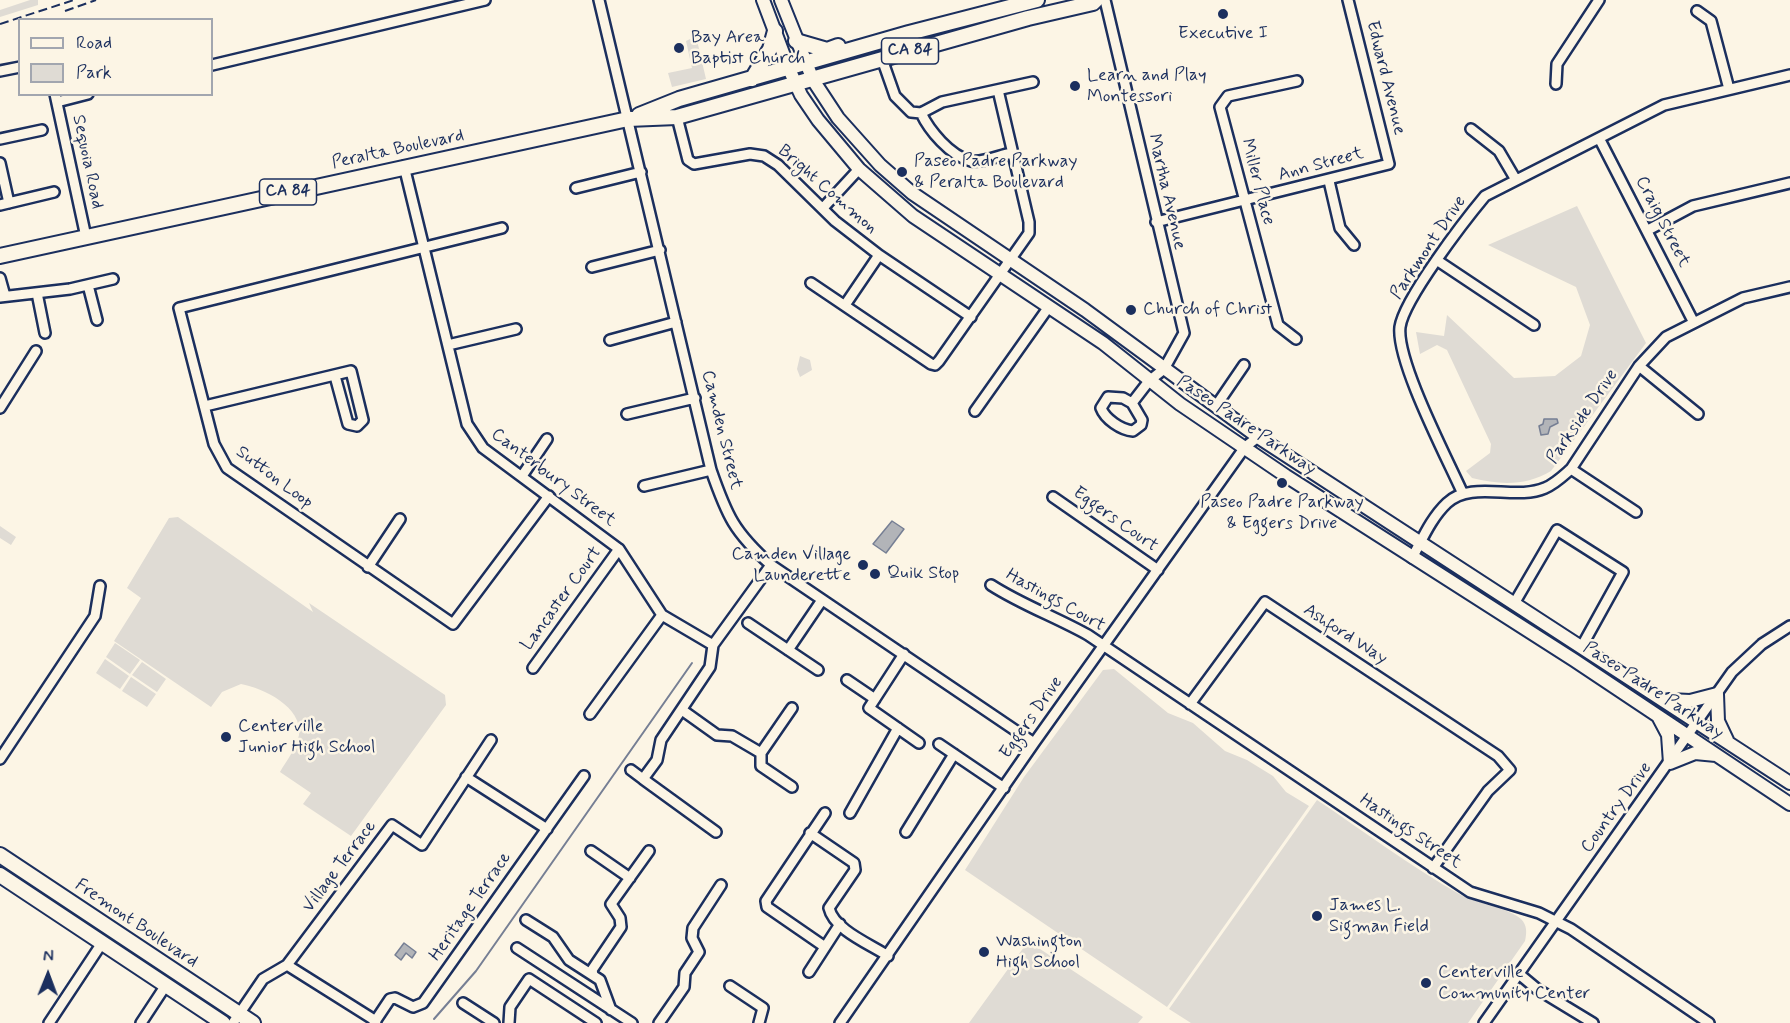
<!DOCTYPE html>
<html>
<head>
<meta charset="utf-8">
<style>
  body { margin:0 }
  #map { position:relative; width:1790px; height:1023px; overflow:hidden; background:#fcf5e5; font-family:Mynerve,sans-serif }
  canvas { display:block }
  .legend { position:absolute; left:18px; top:18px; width:195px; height:78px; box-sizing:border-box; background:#fcf5e5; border:2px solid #a2a6af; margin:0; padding:8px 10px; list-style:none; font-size:18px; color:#1b2f5e }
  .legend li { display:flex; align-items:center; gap:12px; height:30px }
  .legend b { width:30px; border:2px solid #a2a6af }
  .north { position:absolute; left:18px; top:945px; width:60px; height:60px; -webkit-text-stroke:4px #fcf5e5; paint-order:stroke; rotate:1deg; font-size:16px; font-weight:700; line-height:24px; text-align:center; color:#1b2f5e }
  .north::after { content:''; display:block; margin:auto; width:21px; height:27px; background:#1b2f5e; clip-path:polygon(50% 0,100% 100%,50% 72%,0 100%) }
</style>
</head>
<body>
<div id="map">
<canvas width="1790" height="1023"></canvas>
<ul class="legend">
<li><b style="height:8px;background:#fcf5e5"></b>Road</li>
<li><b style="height:16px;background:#dfdbd4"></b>Park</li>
</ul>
<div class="north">N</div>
</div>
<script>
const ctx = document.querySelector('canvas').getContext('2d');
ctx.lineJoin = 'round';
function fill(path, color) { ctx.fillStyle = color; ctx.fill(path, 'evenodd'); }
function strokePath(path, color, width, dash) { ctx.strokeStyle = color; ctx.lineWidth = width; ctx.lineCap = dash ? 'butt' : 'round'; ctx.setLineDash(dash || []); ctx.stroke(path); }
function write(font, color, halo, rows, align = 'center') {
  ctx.font = font + ' Mynerve,sans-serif'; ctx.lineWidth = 5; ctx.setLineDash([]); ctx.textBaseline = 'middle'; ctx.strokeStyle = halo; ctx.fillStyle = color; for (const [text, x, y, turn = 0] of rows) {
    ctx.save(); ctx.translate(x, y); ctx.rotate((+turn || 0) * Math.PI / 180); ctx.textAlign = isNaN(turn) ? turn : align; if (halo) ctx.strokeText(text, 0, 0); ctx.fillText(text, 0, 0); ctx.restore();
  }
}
const green = new Path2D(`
  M30 0H38V5L0 17V10Z
  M696 36 706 79 672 87 668 73 692 68 686 41Z
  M1577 206 1646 343 1551 471C1526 486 1500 485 1472 478L1466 471 1490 453 1491 444 1447 350 1437 345 1420 354 1416 332 1444 336 1447 315 1514 378 1555 376 1581 356 1590 325 1576 287 1488 245Z
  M800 356 810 360 812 370 800 377 797 369Z
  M178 517 313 612 309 603 445 695 446 705 351 836 303 804 311 793 280 772C286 761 297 748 299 735 303 707 263 688 241 684L222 692 211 707 114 641 141 598 127 588 169 518Z
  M0 526 16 537 11 545 0 538Z
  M115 643 140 660 130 674 106 657Z
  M105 659 129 676 120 689 96 673Z
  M142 662 166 679 157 692 132 675Z
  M1114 669 1168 713 1193 723 1225 751 1247 760 1273 776 1286 792 1309 806 1167 1007 965 870 1024 777 1103 670Z
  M131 677 156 694 147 707 122 691Z
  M1317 800C1365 832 1411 867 1461 895 1478 904 1509 908 1521 919 1527 925 1527 932 1525 941L1468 1023H1191L1169 1009Z
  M1034 945 1143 1017 1138 1023H969L1024 947Z`);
const water = new Path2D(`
  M1544 419H1557L1558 423 1550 427 1548 434 1541 435 1539 426 1543 424Z
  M892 521 904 529 886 553 873 544Z
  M404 943 416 952 412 958 406 953 401 960 395 955Z`);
const stream = new Path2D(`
  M434 1019 476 971 692 663`);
const street = new Path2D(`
  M599 0 711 470C727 516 734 532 771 565L1034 743
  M1105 0 1184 333 1164 369 1149 381 1132 403 1123 398 1108 397 1101 408C1105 419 1121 430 1133 431L1141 425 1142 420 1132 403
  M1697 11 1711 21 1729 89
  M882 59 895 96 911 112 921 113
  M212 65 485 0
  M0 71 20 67
  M1556 84 1557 64 1599 0
  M55 94 86 237
  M57 102 88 94
  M921 113 942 102 1033 82
  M921 113C929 130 950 156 971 161 983 163 1000 155 1012 153
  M677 117 688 160 694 164 750 154 764 156 778 165 835 221 879 255 971 317
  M1471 129 1499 151 1516 180
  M1599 138 1693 321
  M0 139 42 130
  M0 163 9 203
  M404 166 467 424 483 448 619 549 662 615 713 645
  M1329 181 1340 228 1354 245
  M576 188 641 172
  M0 205 54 192
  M823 208 859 169
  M1156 222 1389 164 1348 0
  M502 228 179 308 214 444 227 468 453 624 549 496
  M1648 230 1693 206 1790 183
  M1438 261 1534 325
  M592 267 660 250
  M0 278 5 296
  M811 283 931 364 935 365 939 361 1029 233V222L998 90
  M88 285 97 320
  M37 293 45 333
  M0 297 70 289 113 279
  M845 305 879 255
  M1296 339 1278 325 1220 107 1228 96 1297 81
  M610 340 676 322
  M448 345 516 329
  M1639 366 1698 414
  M205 406 351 371 363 420 357 426 348 424 335 376
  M1216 406 1244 365
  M0 408 36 351
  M975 411 1048 308
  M627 414 695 398
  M1571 469 1636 512
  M522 476 547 439
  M644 486 711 470
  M1463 494C1447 458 1396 361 1400 327 1404 299 1465 220 1485 196L1664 105 1790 75
  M1053 497 1158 570
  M1412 558C1422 540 1431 518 1447 503 1472 480 1515 501 1545 488 1555 484 1563 476 1571 469L1639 366 1666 337 1743 298 1790 287
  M368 567 400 519
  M991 585C1022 605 1056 617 1088 635L1470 892 1539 913 1571 929 1709 1023
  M1515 602 1557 530 1623 572 1582 646
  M748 623 818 670
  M788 650 822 600
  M904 654 869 708 919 743
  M533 668 619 549
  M847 680 875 699
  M1190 704 1265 602 1498 756 1510 770 1488 791 1433 868
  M682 710 717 735 732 736 761 753V766L792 787
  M590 714 662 615
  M939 744 1004 788
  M761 753 792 708
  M0 759 95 616 100 586
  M631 770 643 779
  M466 777 547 829
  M825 813 766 901 767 907 825 947
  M850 813 898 728
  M716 832 643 779 657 760 661 740 710 667 713 645 771 565
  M906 832 954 754
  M810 833 854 863 855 870 829 908C834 930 870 944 888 956
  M591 851 630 878
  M526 920 553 937 569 960 600 980 611 1010
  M517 948 632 1023
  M287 965 376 1021
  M809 972 840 924
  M1519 974 1537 989 1593 1023
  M593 975 592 970 621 927 620 918 611 904 649 851
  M730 986 763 1008 759 1023
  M463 1003 494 1023
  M49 1023 102 943
  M141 1023 166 985
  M233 1023 263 979 287 965 392 825 422 845 491 740
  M374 1023 390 999 395 998 413 1007 423 1003 584 776
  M509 1023 510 1007 529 979 596 1023
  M659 1023 684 987 685 973 699 952 692 938 693 928 721 885
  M840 1023 1034 743 1245 447 1258 437
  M1484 1023 1732 672 1762 644 1790 626`);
const secondary = new Path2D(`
  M763 0 789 69 801 95 818 120 859 169 913 216 1103 343 1180 404 1286 476 1574 660 1790 804
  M781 0 813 80 838 118 880 165 912 193 1085 310 1258 437 1790 783
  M1669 700 1690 701 1717 694 1718 721 1727 740
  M1659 718 1668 735 1670 763 1695 753 1716 755`);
const primary = new Path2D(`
  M796 41 827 50 838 46
  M752 79 770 49 775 31
  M639 115 679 99 909 33 1037 0
  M0 256 628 119 677 117 1028 18 1093 3 1096 0
  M0 855 253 1023
  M0 875 223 1023`);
const rail = new Path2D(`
  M65 11 96 0
  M0 24 74 0`);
const markers = [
  [1223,14,6,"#1b2f5e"],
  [679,48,6,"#1b2f5e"],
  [1075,86,6,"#1b2f5e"],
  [902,172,6,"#1b2f5e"],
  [1131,310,6,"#1b2f5e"],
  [1282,483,6,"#1b2f5e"],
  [863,565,6,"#1b2f5e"],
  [875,574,6,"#1b2f5e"],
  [226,737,6,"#1b2f5e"],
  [1317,916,6,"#1b2f5e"],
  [984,952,6,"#1b2f5e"],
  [1426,983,6,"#1b2f5e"]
];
const shields = [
  [910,51,57],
  [288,192,57]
];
const shieldNames = [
  ["CA 84",910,51],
  ["CA 84",288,192]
];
const poiNames = [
  ["Executive I",1223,34,"center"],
  ["Bay Area",691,38],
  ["Baptist Church",691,59],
  ["Learn and Play",1087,76],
  ["Montessori",1087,97],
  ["Paseo Padre Parkway",914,162],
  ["& Peralta Boulevard",914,183],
  ["Church of Christ",1143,310],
  ["Paseo Padre Parkway",1282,503,"center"],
  ["& Eggers Drive",1282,524,"center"],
  ["Camden Village",851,555,"right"],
  ["Launderette",851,576,"right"],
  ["Quik Stop",887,574],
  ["Centerville",238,727],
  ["Junior High School",238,748],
  ["James L.",1329,906],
  ["Sigman Field",1329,927],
  ["Washington",996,942],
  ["High School",996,963],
  ["Centerville",1438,973],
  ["Community Center",1438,994]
];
const streetNames = [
  ["Edward Avenue",1385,78,76],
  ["Peralta Boulevard",398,150,-12],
  ["Sequoia Road",87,162,78],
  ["Ann Street",1321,165,-15],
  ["Miller Place",1257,182,75],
  ["Bright Common",827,190,41],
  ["Martha Avenue",1166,192,77],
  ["Craig Street",1662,222,63],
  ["Parkmont Drive",1429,248,-56],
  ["Parkside Drive",1583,417,-55],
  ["Paseo Padre Parkway",1246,426,34],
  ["Camden Street",721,430,76],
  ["Sutton Loop",274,478,37],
  ["Canterbury Street",553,478,37],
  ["Eggers Court",1115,520,35],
  ["Lancaster Court",562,599,-54],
  ["Hastings Court",1055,601,29],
  ["Ashford Way",1345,635,33],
  ["Paseo Padre Parkway",1653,691,33],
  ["Eggers Drive",1032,718,-55],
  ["Country Drive",1617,808,-54],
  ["Hastings Street",1410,832,34],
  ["Village Terrace",340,867,-53],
  ["Heritage Terrace",471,907,-55],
  ["Fremont Boulevard",136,924,34]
];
fill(green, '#dfdbd4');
fill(water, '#b2b4b8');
strokePath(water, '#767f94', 1.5);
strokePath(stream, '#767f94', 2);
strokePath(street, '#1b2f5e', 14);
strokePath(secondary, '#1b2f5e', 16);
strokePath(primary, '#1b2f5e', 18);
strokePath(street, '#fcf5e5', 9);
strokePath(secondary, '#fcf5e5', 12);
strokePath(primary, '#fcf5e5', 14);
strokePath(rail, '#1b2f5e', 2, [9, 4.5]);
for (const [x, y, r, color] of markers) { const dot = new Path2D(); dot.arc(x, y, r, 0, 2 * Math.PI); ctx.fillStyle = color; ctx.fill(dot); strokePath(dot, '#fcf5e5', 2); }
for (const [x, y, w] of shields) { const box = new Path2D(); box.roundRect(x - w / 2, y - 13, w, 26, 4.5); ctx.fillStyle = '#fcf5e5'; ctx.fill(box); strokePath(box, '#1b2f5e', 1.5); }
write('bold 16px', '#1b2f5e', null, shieldNames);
write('18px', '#1b2f5e', '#fcf5e5', poiNames, 'left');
write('18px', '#1b2f5e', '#fcf5e5', streetNames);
</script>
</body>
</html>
